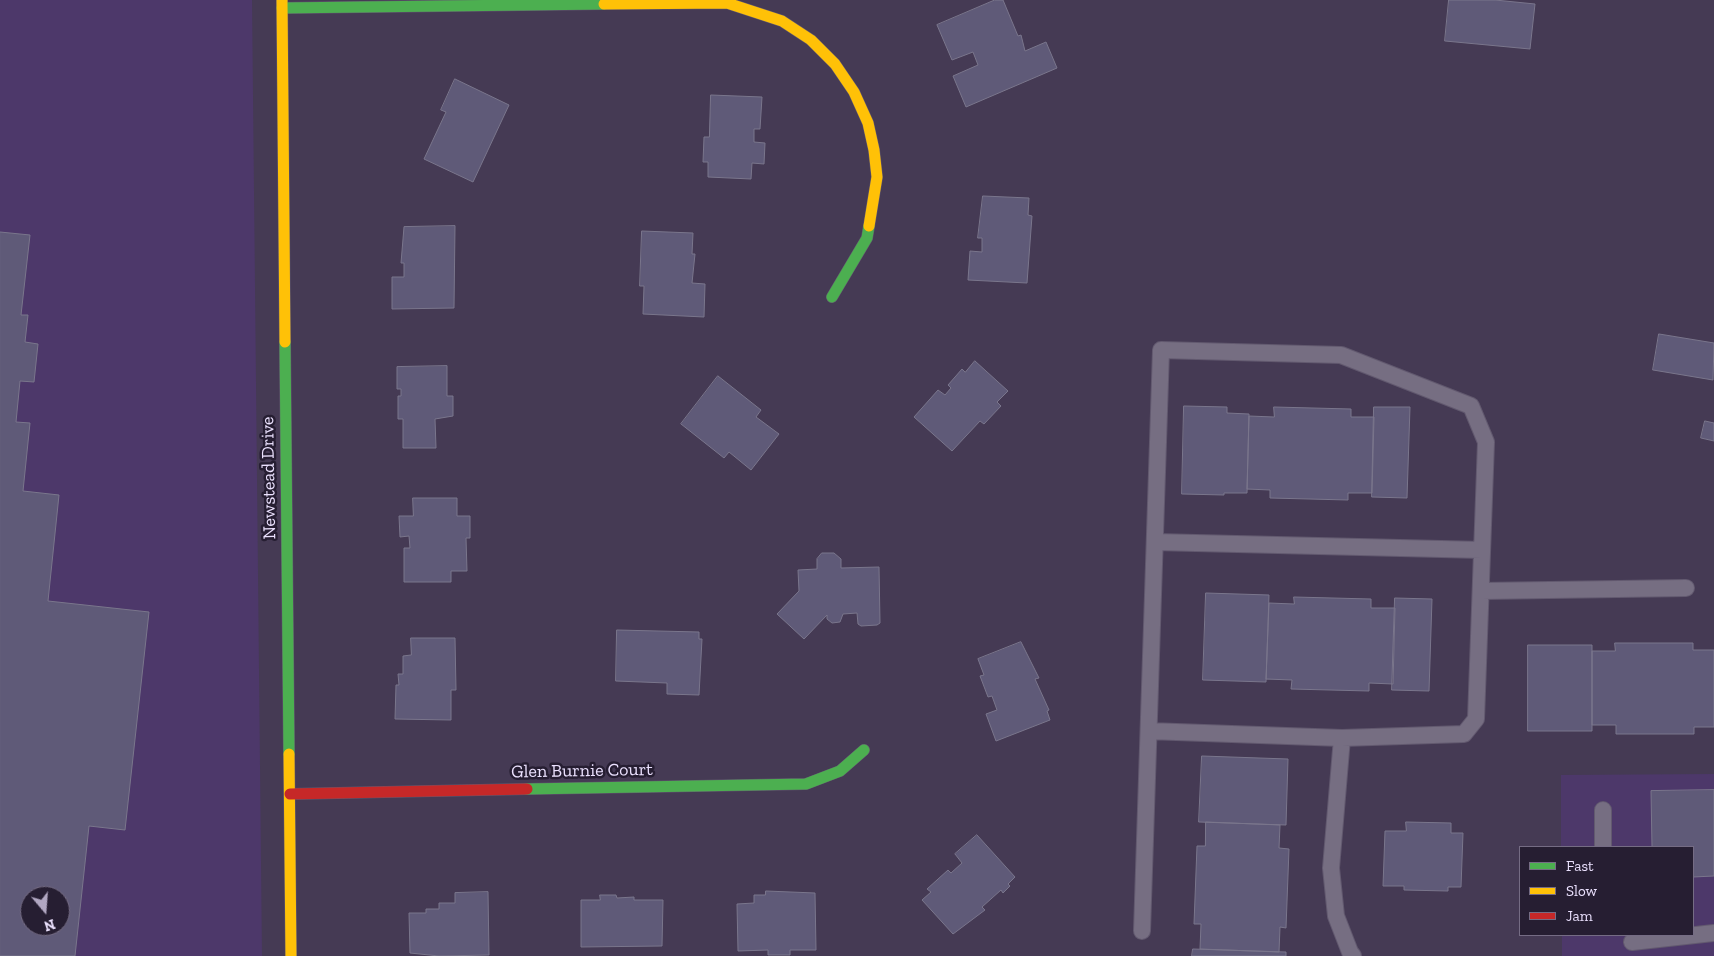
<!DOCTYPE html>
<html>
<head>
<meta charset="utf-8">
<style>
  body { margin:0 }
  #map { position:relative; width:1714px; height:956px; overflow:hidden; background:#453a54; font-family:"Zilla Slab",serif }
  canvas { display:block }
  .legend { position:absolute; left:1519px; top:846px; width:175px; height:90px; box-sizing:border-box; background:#261e32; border:1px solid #756c84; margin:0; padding:6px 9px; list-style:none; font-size:15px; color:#ebe1fe }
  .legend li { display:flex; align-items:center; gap:10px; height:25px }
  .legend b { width:25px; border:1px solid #756c84 }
  .north { position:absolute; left:20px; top:886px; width:50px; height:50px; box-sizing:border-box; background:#261e32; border:1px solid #756c84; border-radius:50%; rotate:162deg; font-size:14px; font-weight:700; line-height:20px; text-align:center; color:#ebe1fe }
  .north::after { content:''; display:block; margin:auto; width:18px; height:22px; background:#b1a7c2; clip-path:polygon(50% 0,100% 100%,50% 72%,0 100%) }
</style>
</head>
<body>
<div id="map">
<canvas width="1714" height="956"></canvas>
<ul class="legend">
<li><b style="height:6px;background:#4caf50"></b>Fast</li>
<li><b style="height:6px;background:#ffc107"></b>Slow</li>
<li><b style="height:6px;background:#c62828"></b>Jam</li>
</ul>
<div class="north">N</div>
</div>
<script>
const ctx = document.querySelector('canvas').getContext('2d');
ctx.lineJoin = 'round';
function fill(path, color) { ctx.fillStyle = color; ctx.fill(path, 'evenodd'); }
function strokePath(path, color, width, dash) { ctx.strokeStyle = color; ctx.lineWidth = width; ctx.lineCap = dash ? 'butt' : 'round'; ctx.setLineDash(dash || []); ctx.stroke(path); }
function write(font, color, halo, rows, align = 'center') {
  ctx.font = font + ' "Zilla Slab",serif'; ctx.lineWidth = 5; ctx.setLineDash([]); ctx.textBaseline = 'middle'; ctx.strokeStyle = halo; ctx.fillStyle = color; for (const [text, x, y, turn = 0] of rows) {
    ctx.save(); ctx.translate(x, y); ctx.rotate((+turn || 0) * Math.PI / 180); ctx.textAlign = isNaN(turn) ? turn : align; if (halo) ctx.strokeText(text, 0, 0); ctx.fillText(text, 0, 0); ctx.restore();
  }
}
const built = new Path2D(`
  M0 0H252L262 956H0ZM30 896H60V926H30Z
  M1714 774V956H1562V935H1693V847H1561V775Z`);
const building = new Path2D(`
  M995 0H1003L1018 36 1021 35 1025 51 1046 42 1057 68 966 107 953 76 978 65 973 52 952 60 937 25Z
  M1449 0H1495L1535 4 1530 49 1445 41Z
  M455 79 509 105 473 182 424 159 446 112 441 110Z
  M711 95 762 97 760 129H754V142L765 143 764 164 752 163 751 179 708 177V162H703L704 137H709Z
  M983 196 1029 198 1028 215 1032 216 1027 283 968 280 970 251 982 252V238H978Z
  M455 226 454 308 392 309V277H404V263H401L404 227Z
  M642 231 693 233 692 254H695L692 283 705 284 704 317 643 314 644 286H640Z
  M0 232 30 235 21 315H28L25 342 38 344 34 382 20 381 16 422 30 423 23 491 59 495 48 601 149 612 125 830 89 826 75 956H0ZM30 896H60V926H30Z
  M1659 334 1714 343 1713 380 1653 370Z
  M975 361 1008 391 997 402 1001 406 984 424 980 421 952 451 914 417 938 390 945 395 951 388 948 385 962 369 965 372Z
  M447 366V396H453V416L435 419 436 448H403V419H398V396H401V389H397V367Z
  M718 376 761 410 756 417 779 434 751 470 729 452 724 458 681 424Z
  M1184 406 1227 407V413L1249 414 1247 493H1224V495L1182 494Z
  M1274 407 1351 409V417H1374L1372 493H1348V500L1270 498V490L1247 489 1249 416 1274 417Z
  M1374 407H1410L1407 498 1372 497Z
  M1705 421 1714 423V441L1701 438Z
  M413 498H457V516H470V538H466L467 571H451V582H404V548H410L409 536 400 537 399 516H413Z
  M822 553H834L841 559V568L879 567 880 623 877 625 861 626 858 624 857 613 843 614 840 622 832 623 827 619V615L804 639 777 614 799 591 798 570 817 569V559Z
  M1206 593 1269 595 1266 682 1203 680Z
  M1294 597 1371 599V608H1395L1393 684 1369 683V691L1291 689 1292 680 1266 679 1269 603 1294 604Z
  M1395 598 1432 599 1429 691 1392 690Z
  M617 630 699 632V639H702L699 695 667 694V683L616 681Z
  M411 638H455L456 690H451V720L395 719 396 685H399L398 674H403V656L411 655Z
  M1021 642 1039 678 1035 679 1049 710 1047 711 1050 720 996 741 986 714 997 710 992 696 988 697 980 676 984 675 978 659Z
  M1615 643H1693V650H1714V727H1694V734H1616V725H1592V651H1615Z
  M1528 645H1592V731H1528Z
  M1202 756 1288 759 1286 825 1199 822Z
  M1714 790V876L1693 877V847H1652L1651 791Z
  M1206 822 1280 825 1279 848 1289 849 1286 928 1280 927 1279 952 1200 949 1201 924H1194L1197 846H1205Z
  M1406 822 1451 823V833H1463L1461 887H1448V891L1404 890V886H1383L1385 831H1406Z
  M977 835 1015 877 1008 884 1010 886 1003 893 1001 890 982 907 985 910 953 934 922 900 931 892 927 889 948 870 951 873 962 863 955 854Z
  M766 891 815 893 816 950H790V955H768V950L738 951 737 904 754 903V895H765Z
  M488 892 489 955 439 956 410 953 409 913H426V909H439V903H455V893Z
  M600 895H616L617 898 634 897V900H663L662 946 581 947V900H600Z
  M1193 949 1286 952V956H1192Z`);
const lane = new Path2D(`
  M1155 542 1482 550
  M1481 591 1686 588
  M1342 738 1331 868 1336 916 1350 952 1353 956
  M1603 847V810
  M1142 931 1161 350 1341 355 1471 406 1486 442 1476 719 1464 734 1342 738 1149 731
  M1632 942 1714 933`);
const fast = new Path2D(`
  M282 8 604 4
  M832 297 867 238 869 226
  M285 342 289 754
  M527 789 806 784 840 771 864 750`);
const slow = new Path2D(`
  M282 0 285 342
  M604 4 727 3 782 21 811 40 835 64 854 92 868 123 874 150 877 177 869 226
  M289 754 291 956`);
const jam = new Path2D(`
  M290 794 527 789`);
const streetNames = [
  ["Newstead Drive",269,478,-91],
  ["Glen Burnie Court",582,771,-1]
];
fill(built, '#4d386a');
fill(building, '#5f5a78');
strokePath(building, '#7a768c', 1);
strokePath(lane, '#62596f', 18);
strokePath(fast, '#62596f', 12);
strokePath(slow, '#62596f', 12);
strokePath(jam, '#62596f', 12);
strokePath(lane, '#766e82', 16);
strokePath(fast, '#4caf50', 11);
strokePath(slow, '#ffc107', 11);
strokePath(jam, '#c62828', 11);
write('18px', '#ebe1fe', '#261e32', streetNames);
</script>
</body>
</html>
